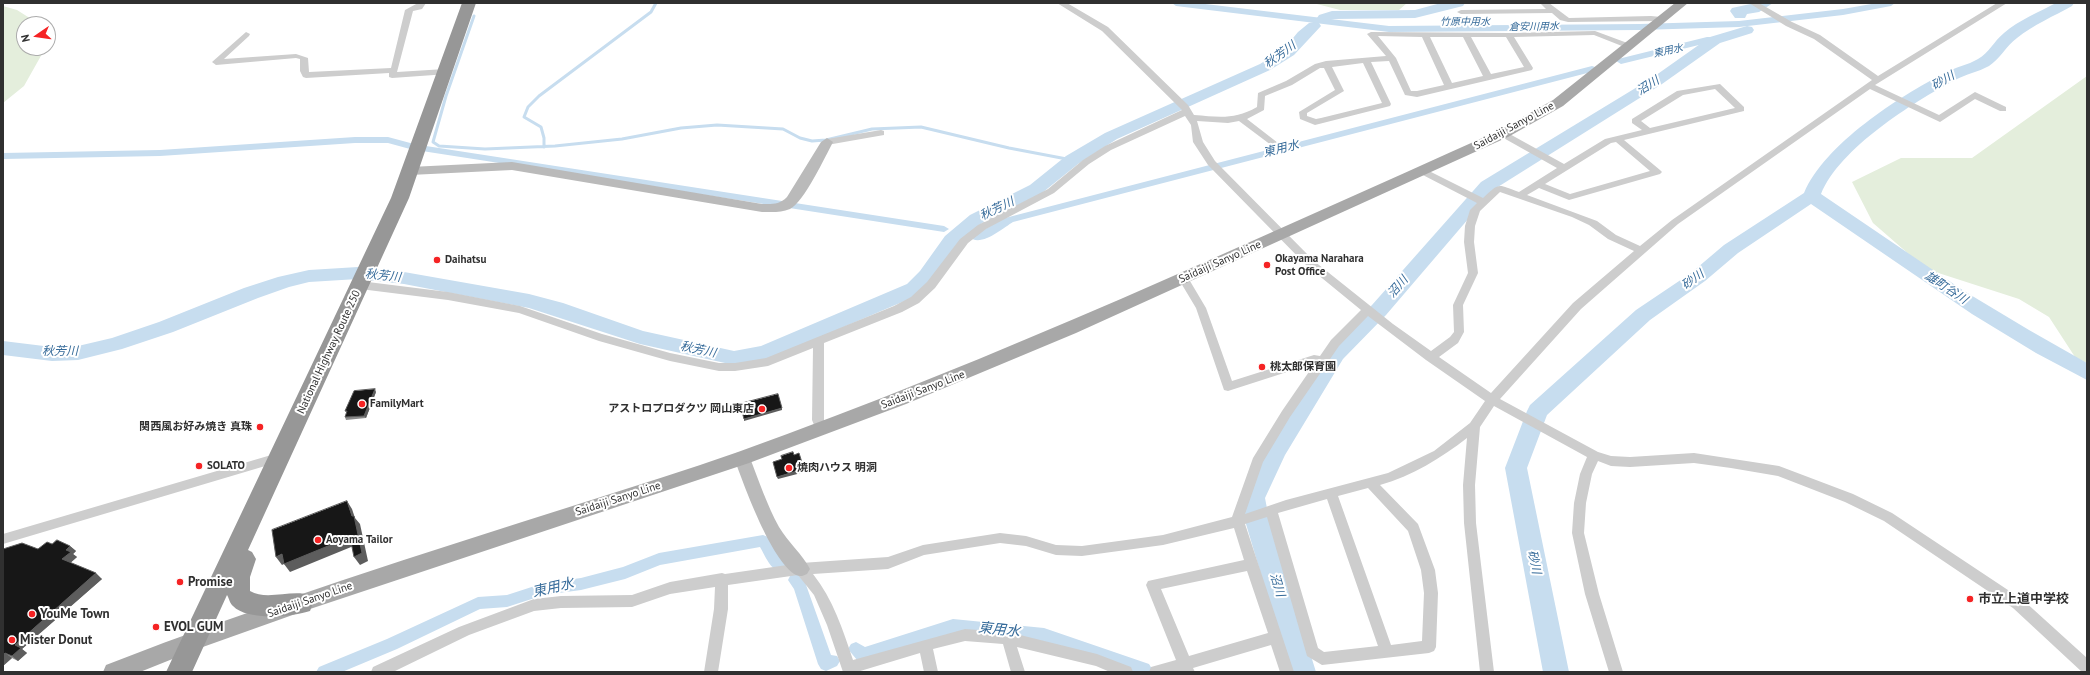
<!DOCTYPE html>
<html>
<head>
<meta charset="utf-8">
<style>
  body { margin:0 }
  #map { position:relative; width:2090px; height:675px; overflow:hidden; background:#fff; font-family:"PT Sans",sans-serif }
  canvas { display:block }
  .frame { position:absolute; inset:0; border:4px solid #303030; pointer-events:none }
  .north { position:absolute; left:16px; top:16px; width:40px; height:40px; box-sizing:border-box; background:#fff; border:1px solid #acacac; border-radius:50%; rotate:257deg; font-size:11px; font-weight:700; line-height:16px; text-align:center; color:#303030 }
  .north::after { content:''; display:block; margin:auto; width:14px; height:18px; background:#f52324; clip-path:polygon(50% 0,100% 100%,50% 72%,0 100%) }
</style>
</head>
<body>
<div id="map">
<canvas width="2090" height="675"></canvas>
<div class="frame"></div>
<div class="north">N</div>
</div>
<script>
const ctx = document.querySelector('canvas').getContext('2d');
ctx.lineJoin = 'round';
function fill(path, color) { ctx.fillStyle = color; ctx.fill(path, 'evenodd'); }
function strokePath(path, color, width, dash) { ctx.strokeStyle = color; ctx.lineWidth = width; ctx.lineCap = dash ? 'butt' : 'round'; ctx.setLineDash(dash || []); ctx.stroke(path); }
function write(font, color, halo, rows, align = 'center') {
  ctx.font = font + ' "PT Sans","Noto Sans JP",sans-serif'; ctx.lineWidth = 4; ctx.setLineDash([]); ctx.textBaseline = 'middle'; ctx.strokeStyle = halo; ctx.fillStyle = color; for (const [text, x, y, turn = 0] of rows) {
    ctx.save(); ctx.translate(x, y); ctx.rotate((+turn || 0) * Math.PI / 180); ctx.textAlign = isNaN(turn) ? turn : align; if (halo) ctx.strokeText(text, 0, 0); ctx.fillText(text, 0, 0); ctx.restore();
  }
}
const green = new Path2D(`
  M1313 3H1407L1399 10H1340Z
  M3 6 17 10 36 22V24H24V48H41L42 54 24 86 3 103Z
  M2087 76V363L2075 357 2049 317 2019 299 1926 269 1873 223 1852 182 1901 158H1972Z`);
const stream = new Path2D(`
  M474 16 446 96 433 142 439 146 485 149 555 146 622 139 681 128 717 125 783 129 800 138 812 141 826 140 872 129 921 127 1009 148 1072 160
  M544 147V138L541 127 524 117 528 107 539 96 651 12 656 3`);
const canal = new Path2D(`
  M1172 3H1197L1389 26 1640 24 1739 21 1843 9 1877 3H1895L1891 6 1843 15 1739 27 1640 30 1389 32 1176 6Z
  M1707 37H1715L1719 40 1715 43H1707L1621 64 1616 61 1618 59Z
  M1592 66 1595 67V71L1013 222C1003 228 979 249 969 236L970 234 978 233 1005 218Z
  M355 137H388L414 144 415 146 410 149 388 143H355L160 156 3 159V153L160 150Z
  M426 146 944 226 949 229 944 232 422 151 421 149Z
  M763 535 768 537 785 562 787 566 785 570C772 575 766 557 760 547L660 565 625 579 581 590 544 595 507 607 480 609 397 649 342 672H316L319 667 387 639 478 597 507 595 544 583 581 578 623 567 659 553Z
  M795 574 800 576 805 582 831 655 837 656 840 661 837 666 826 671 821 669 818 664 794 589 788 580 790 576Z
  M953 619 1044 628 1149 664 1152 669 1150 672H1132L1044 642 953 633 862 662 857 660 848 649 851 644 856 642 865 647Z`);
const river = new Path2D(`
  M1441 3H1465L1463 6 1415 18 1334 19 1324 22 1319 21 1317 18 1319 15 1332 11 1415 10Z
  M1755 3H1773L1759 12 1747 14 1745 18H1735L1730 11 1732 8Z
  M2056 3H2074L2072 6C2054 16 2033 25 2017 38 2006 46 2000 59 1989 66 1978 72 1966 74 1955 80 1912 103 1840 148 1821 194L1964 291 2029 330 2087 363V380L2036 353 1972 314 1811 204 1738 253 1705 281 1650 320 1547 415 1527 468 1569 672H1543L1505 468 1527 411 1530 405 1636 310 1691 273 1724 245 1804 193C1825 144 1898 97 1945 73 1955 67 1968 65 1978 59 1989 53 1994 41 2004 33 2019 20 2039 12 2056 3Z
  M1314 22 1319 23 1321 26 1294 55 1270 70 1117 139 1078 164 1042 193 982 223 957 244 934 279 921 294 771 358 734 365 640 344 529 308 404 284 358 279 309 282 289 287 258 298 173 332 122 349 78 360 52 361 3 355V341L52 347 78 346 112 338 159 322 244 288 278 277 309 270 358 267 404 272 529 294 563 303 643 331 734 351 761 346 907 284 920 271 945 236 970 215 1030 185 1066 156 1105 133 1260 64 1284 49 1298 32 1309 23Z
  M1747 26 1752 27 1754 30 1752 33 1720 43 1662 84 1493 190 1386 315 1343 359 1285 455 1265 498 1270 524 1316 672H1290L1246 524 1243 498 1267 446 1329 349 1372 305 1481 182 1652 78 1710 37Z`);
const street = new Path2D(`
  M418 3H426L422 9 413 11 397 72 445 69 449 72 448 74 392 78 389 77V73L306 78 303 77 300 71V59L296 58 216 65 212 62 246 32 250 34 249 36 224 59 296 54 308 58 309 72 391 68 405 10Z
  M1057 3H1067L1108 27 1188 105 1194 115C1219 117 1234 120 1257 107L1258 93 1286 81 1315 64 1326 61 1386 56 1367 34 1371 32 1509 33 1595 31 1630 44 1631 46 1627 48 1594 35 1514 37 1533 68 1532 70 1417 97 1405 95 1389 61 1371 62 1391 104 1390 106 1315 125 1300 119 1299 112 1335 90 1324 68H1320L1292 85 1265 96 1264 110 1247 119 1278 143V147L1275 148 1239 121 1228 123 1197 121 1203 142 1215 161 1314 261 1393 324 1431 351 1450 337 1454 332 1453 305 1468 273 1464 242 1465 226 1470 210 1477 203 1419 173 1417 171 1419 169H1425L1483 198C1500 182 1497 184 1519 192L1557 168 1500 136V132H1506L1564 164 1605 139 1642 130 1632 123V119L1677 91 1720 84 1744 107V111L1624 140 1660 170 1662 172 1660 174 1569 200 1539 188 1527 195 1597 221 1616 235 1640 246 1672 220 1872 80 1814 39 1786 26 1749 3H1759L1792 22 1820 35 1878 76 1997 3H2007L1875 85 1939 115 1975 92 2006 107V111H2000L1975 99 1940 122 1870 89 1678 224 1581 309 1500 399 1598 452 1611 456 1630 457 1694 453 1779 466 1853 494 1892 513 2023 600 2087 658V672H2082L2013 608 1884 521 1845 502 1778 476 1731 468 1694 463 1630 467 1611 466 1598 461 1592 474 1586 503 1584 533 1599 594 1623 672H1609L1585 594 1572 533 1574 503 1580 474 1587 457 1494 406 1480 427 1475 485 1476 523 1494 672H1480L1464 523 1463 485 1467 438C1441 458 1412 476 1380 485L1418 524 1435 570 1438 593 1436 647 1434 651 1429 653 1322 665 1307 656 1267 517 1245 524 1294 672H1280L1271 645 1193 668 1195 672H1149L1151 667 1176 660 1146 585 1148 581 1244 560 1234 528 1163 545 1082 556 1056 555 1026 546 1000 543 924 555 888 569 813 574C833 599 843 630 853 660L965 629 1008 632 1097 654 1131 667 1133 672H1110L1096 666 1017 647 1025 672H1011L1003 644 965 641 933 649 938 672H924L920 653 857 672H843L827 625 814 595 798 575 728 585V609L718 672H704L714 609 715 587 670 594 632 607 561 608 534 611 469 635 393 672H371L373 667 459 627 534 599 561 596 632 595 670 582 722 573 725 574 801 563 888 557 923 545 1000 533 1026 536 1056 545 1082 546 1163 535 1232 517 1253 458 1282 411 1315 363 1228 391 1224 390 1196 308 1178 278 1179 276H1187L1206 308 1232 381 1314 355 1320 356 1331 340 1361 310 1306 265 1208 165 1193 142 1191 125 1185 116 1111 150 1089 164 1054 193 986 229 968 243 935 288 919 303 902 312 824 343V420L827 429 825 432H817L812 420 813 348 768 366 735 371H719L670 361 599 341 519 313 448 300 360 289 355 285 360 281 448 292 520 306 602 334 670 353 719 363H735L766 358 894 306 911 297 927 282 960 239 978 225 1048 189 1083 160 1105 146 1182 110 1102 31ZM1378 36 1422 37 1444 85 1417 91H1411L1396 58ZM1430 37H1463L1483 76 1452 83ZM1471 37H1506L1524 67 1491 74ZM1363 63 1382 103 1321 118 1316 119 1307 116V113L1344 91 1332 67ZM1715 89 1735 108 1650 128 1641 121 1683 95ZM1616 142 1650 171 1570 194 1545 184 1611 143ZM1500 192 1572 217 1589 225 1608 239 1634 251 1573 303 1491 393 1439 357 1458 343 1464 332 1463 305 1478 273 1474 242 1475 226 1480 211ZM1368 316 1426 360 1485 401 1470 423 1434 451 1388 473 1286 500 1245 514 1263 462 1290 417 1339 346ZM1368 488 1408 531 1421 570 1424 593 1422 641 1391 645 1338 496ZM1327 499 1378 646 1324 652 1318 648 1278 513ZM1247 571 1268 633 1189 656 1161 589Z
  M1540 3H1549L1569 18 1651 16 1661 17 1665 19 1661 21 1568 22 1560 20 1552 13 1461 14 1457 12 1461 10 1546 9Z
  M881 130 884 131V135L827 145 822 142 827 139Z
  M278 453 282 455 284 458 282 461 3 544V534Z`);
const secondary = new Path2D(`
  M827 138 833 142C825 157 804 202 790 209 781 213 771 212 762 212L512 170 410 175 404 171 410 167 512 162 762 204C772 204 779 205 787 197L821 142Z
  M742 452 748 453 750 458C759 481 767 505 779 527 788 542 803 555 810 569L807 574C803 576 800 577 796 575 771 561 744 485 734 458L736 453Z`);
const primary = new Path2D(`
  M1675 3H1688L1563 106 1508 137 1076 333 906 404 749 463 301 612 200 648 140 672H103L106 665C262 604 422 554 582 503 634 486 687 470 738 452 998 359 1247 243 1498 131L1553 100Z`);
const highway = new Path2D(`
  M462 3H476L409 198 248 550 252 552 256 559 250 577V591C267 601 291 589 310 595L313 603 310 611C292 617 247 621 233 606 230 604 229 598 227 595L192 672H166L391 198Z`);
const wall = new Path2D(`
  M376 392 366 418 346 420 345 417 347 413 345 411Z
  M52 544 70 546 76 551 73 554 77 557 70 563 102 579 22 649 27 653 18 661 12 658 3 666V549H38Z`);
const shadedWall = new Path2D(`
  M375 389 376 392 366 418 364 416Z
  M782 408V410L744 421V419Z
  M804 469 805 472 778 479 777 477Z
  M347 501 352 509 355 518 360 524 368 561 360 565 354 557 352 516Z
  M350 537 356 545 290 572 284 564 282 565 276 557 282 554Z
  M70 546 76 551 73 554 77 557 68 565 62 559 66 550Z
  M96 573 102 579 22 649 27 653 18 661 12 656 15 645Z
  M5 653 12 658 3 666V655Z`);
const building = new Path2D(`
  M375 389 364 416 345 417 347 411H345L354 391Z
  M778 394 782 408 744 419 740 404Z
  M793 452 794 455 799 453 804 469 777 477 773 462 782 459 781 456Z
  M347 501 352 516H354L362 553 354 557 350 537 284 564 282 554 276 557 272 530Z
  M57 540 70 546 66 550 71 552 62 559 96 573 15 645 21 648 12 656 5 653 3 655V549L22 543 38 549 47 542 52 544Z`);
const markers = [
  [437,260,4,"#f52324"],
  [1267,265,4,"#f52324"],
  [1262,367,4,"#f52324"],
  [362,404,4,"#f52324"],
  [762,409,4,"#f52324"],
  [260,427,4,"#f52324"],
  [199,466,4,"#f52324"],
  [789,468,4,"#f52324"],
  [318,540,4,"#f52324"],
  [180,582,4,"#f52324"],
  [1970,599,4,"#f52324"],
  [32,614,4,"#f52324"],
  [156,627,4,"#f52324"],
  [12,640,4,"#f52324"]
];
const farWaternames = [
  ["竹原中用水",1465,22],
  ["倉安川用水",1534,27,-1],
  ["東用水",1668,51,-12]
];
const streetNames = [
  ["Saidaiji Sanyo Line",1514,126,-28],
  ["Saidaiji Sanyo Line",1220,262,-24],
  ["National Highway Route 250",329,352,-65],
  ["Saidaiji Sanyo Line",923,390,-21],
  ["Saidaiji Sanyo Line",618,499,-18],
  ["Saidaiji Sanyo Line",310,600,-19]
];
const poiNames = [
  ["Okayama Narahara",1275,259],
  ["Post Office",1275,272],
  ["Daihatsu",445,260],
  ["桃太郎保育園",1270,367],
  ["FamilyMart",370,404],
  ["アストロプロダクツ 岡山東店",754,409,"right"],
  ["関西風お好み焼き 真珠",252,427,"right"],
  ["SOLATO",207,466],
  ["焼肉ハウス 明洞",797,468],
  ["Aoyama Tailor",326,540]
];
const waterNames = [
  ["秋芳川",1280,55,-36],
  ["砂川",1943,81,-30],
  ["沼川",1648,86,-32],
  ["東用水",1281,149,-14],
  ["秋芳川",997,209,-26],
  ["秋芳川",383,276,6],
  ["砂川",1693,280,-36],
  ["沼川",1398,287,-49],
  ["雄町谷川",1946,288,33],
  ["秋芳川",698,350,12],
  ["秋芳川",60,352],
  ["砂川",1534,562,79],
  ["沼川",1277,585,73]
];
const nearPoinames = [
  ["Promise",188,582],
  ["市立上道中学校",1978,599],
  ["YouMe Town",40,614],
  ["EVOL GUM",164,627],
  ["Mister Donut",20,640]
];
const nearWaternames = [
  ["東用水",553,588,-13],
  ["東用水",999,630,6]
];
fill(green, '#e4eedc');
strokePath(stream, '#c7ddef', 3);
fill(canal, '#c7ddef');
fill(river, '#c7ddef');
fill(street, '#cdcdcd');
fill(secondary, '#bababa');
fill(primary, '#a8a8a8');
fill(highway, '#979797');
fill(wall, '#8b8b8b');
fill(shadedWall, '#5d5d5d');
fill(building, '#171717');
strokePath(building, '#5d5d5d', 1);
for (const [x, y, r, color] of markers) { const dot = new Path2D(); dot.arc(x, y, r, 0, 2 * Math.PI); ctx.fillStyle = color; ctx.fill(dot); strokePath(dot, '#fff', 1.5); }
write('italic 10px', '#366b9a', '#fff', farWaternames);
write('11px', '#303030', '#fff', streetNames);
write('bold 11px', '#303030', '#fff', poiNames, 'left');
write('italic 12px', '#366b9a', '#fff', waterNames);
write('bold 13px', '#303030', '#fff', nearPoinames, 'left');
write('italic 14px', '#366b9a', '#fff', nearWaternames);
</script>
</body>
</html>
